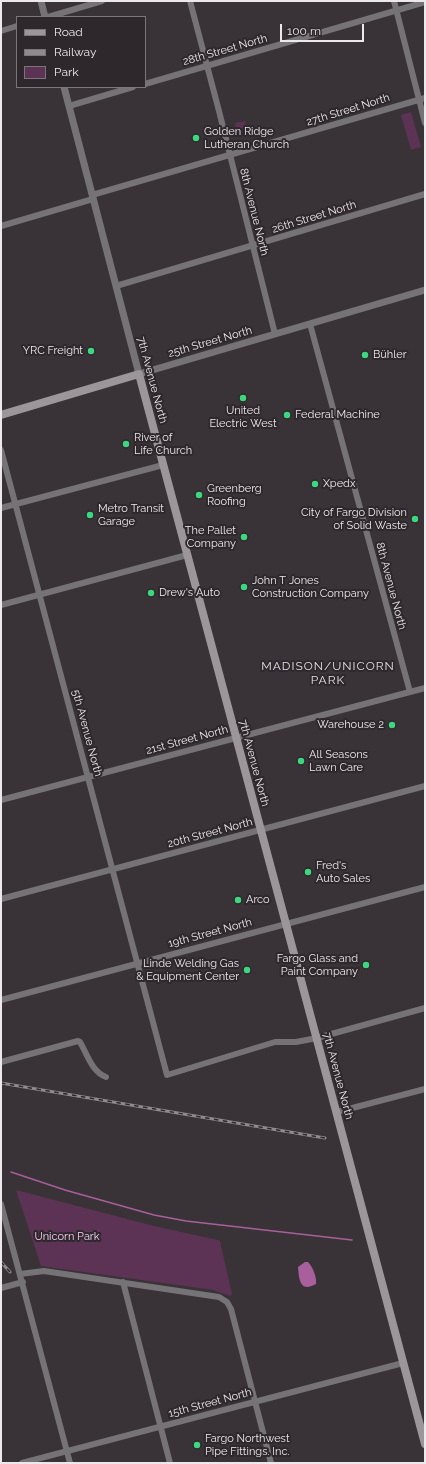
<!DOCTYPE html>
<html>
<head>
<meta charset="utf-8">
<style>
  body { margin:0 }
  #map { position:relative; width:426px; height:1464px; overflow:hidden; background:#393237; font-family:Raleway,sans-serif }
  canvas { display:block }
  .frame { position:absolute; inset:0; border:2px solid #ede8ec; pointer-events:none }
  .legend { position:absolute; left:16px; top:16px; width:130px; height:72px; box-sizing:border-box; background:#2e282d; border:1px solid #7a7579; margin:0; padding:5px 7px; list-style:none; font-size:12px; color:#ede8ec }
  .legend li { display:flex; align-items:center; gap:8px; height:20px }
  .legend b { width:20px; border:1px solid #7a7579 }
  .scale { position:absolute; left:280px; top:24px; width:84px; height:18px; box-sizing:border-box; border:2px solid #ede8ec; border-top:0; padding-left:5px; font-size:12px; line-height:14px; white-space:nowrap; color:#ede8ec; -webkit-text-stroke:3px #2e282d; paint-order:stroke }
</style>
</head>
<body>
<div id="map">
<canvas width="426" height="1464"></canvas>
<div class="frame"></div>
<ul class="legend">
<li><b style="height:5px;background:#9c969a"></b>Road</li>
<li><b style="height:5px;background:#908a8f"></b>Railway</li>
<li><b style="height:11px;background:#5c3355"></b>Park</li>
</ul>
<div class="scale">100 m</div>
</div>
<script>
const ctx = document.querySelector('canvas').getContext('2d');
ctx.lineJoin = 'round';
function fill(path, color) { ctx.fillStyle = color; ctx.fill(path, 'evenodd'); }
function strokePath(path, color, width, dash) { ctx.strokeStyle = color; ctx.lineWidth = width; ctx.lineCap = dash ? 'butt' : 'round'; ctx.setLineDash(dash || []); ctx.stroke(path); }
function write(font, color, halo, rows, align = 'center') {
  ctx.font = font + ' Raleway,sans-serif'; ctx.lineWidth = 4; ctx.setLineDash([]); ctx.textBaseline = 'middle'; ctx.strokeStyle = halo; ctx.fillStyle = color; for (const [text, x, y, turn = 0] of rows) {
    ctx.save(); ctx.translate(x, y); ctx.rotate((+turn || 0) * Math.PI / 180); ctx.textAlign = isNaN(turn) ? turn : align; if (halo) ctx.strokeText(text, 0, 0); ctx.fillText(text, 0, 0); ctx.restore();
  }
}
const green = new Path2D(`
  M411 112 421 147 411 150 401 115Z
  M245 121 246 127 236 129 235 123Z
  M16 1190 154 1226 218 1240 220 1241 232 1294 230 1296 213 1290 41 1266Z`);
const water = new Path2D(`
  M305 1262H308C313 1267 317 1278 316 1284 300 1293 299 1280 298 1267Z`);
const stream = new Path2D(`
  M11 1172 65 1190 154 1215 186 1221 352 1240`);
const minor = new Path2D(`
  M190 1 219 111 275 334
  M394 1 425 123
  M48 17 102 1
  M1 31 17 26
  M145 84 425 2
  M69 106 133 87
  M92 195 425 98
  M1 226 93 199
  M116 286 425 194
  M310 324 410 692
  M1 450 167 1075 275 1042H296L317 1038 425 1008
  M1 508 163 465
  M1 605 187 555
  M1 800 425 688
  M1 899 425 786
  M1 1000 425 887
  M1 1062 78 1041 80 1042C87 1054 92 1072 106 1077
  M337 1112 425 1089
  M1 1204 70 1463
  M20 1274 44 1271 219 1297 227 1302 231 1309 271 1463
  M123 1282 170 1463
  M1 1288 23 1282
  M22 1463 403 1363`);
const tertiary = new Path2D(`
  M41 1 45 17
  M64 87 139 374 425 290`);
const secondary = new Path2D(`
  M1 415 139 374 425 1444`);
const rail = new Path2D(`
  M1 1083 325 1138
  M1 1262 10 1272`);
const markers = [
  [196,138,4,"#3cd77e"],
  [91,351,4,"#3cd77e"],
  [365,355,4,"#3cd77e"],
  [243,398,4,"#3cd77e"],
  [287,415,4,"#3cd77e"],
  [126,444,4,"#3cd77e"],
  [315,484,4,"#3cd77e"],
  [199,495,4,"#3cd77e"],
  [90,515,4,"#3cd77e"],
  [415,519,4,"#3cd77e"],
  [244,537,4,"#3cd77e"],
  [244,587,4,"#3cd77e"],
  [151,593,4,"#3cd77e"],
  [392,725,4,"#3cd77e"],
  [301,761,4,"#3cd77e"],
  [308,872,4,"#3cd77e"],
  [238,900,4,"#3cd77e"],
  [366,965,4,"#3cd77e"],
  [247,970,4,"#3cd77e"],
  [197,1445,4,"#3cd77e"]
];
const streetNames = [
  ["28th Street North",225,50,-16],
  ["27th Street North",348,110,-17],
  ["8th Avenue North",254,212,76],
  ["26th Street North",314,217,-17],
  ["25th Street North",210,342,-16],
  ["7th Avenue North",152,380,75],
  ["8th Avenue North",391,586,75],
  ["5th Avenue North",87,733,75],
  ["21st Street North",187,740,-15],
  ["7th Avenue North",254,763,75],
  ["20th Street North",210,833,-15],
  ["19th Street North",210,933,-15],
  ["7th Avenue North",338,1076,75],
  ["15th Street North",210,1403,-15]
];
const poiNames = [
  ["Golden Ridge",204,132],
  ["Lutheran Church",204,145],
  ["YRC Freight",83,351,"right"],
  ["Bühler",373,355],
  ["United",243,411,"center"],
  ["Electric West",243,424,"center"],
  ["Federal Machine",295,415],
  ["River of",134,438],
  ["Life Church",134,451],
  ["Xpedx",323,484],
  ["Greenberg",207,489],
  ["Roofing",207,502],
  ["Metro Transit",98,509],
  ["Garage",98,522],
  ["City of Fargo Division",407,513,"right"],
  ["of Solid Waste",407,526,"right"],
  ["The Pallet",236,531,"right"],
  ["Company",236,544,"right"],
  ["John T Jones",252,581],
  ["Construction Company",252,594],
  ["Drew's Auto",159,593],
  ["Warehouse 2",384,725,"right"],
  ["All Seasons",309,755],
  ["Lawn Care",309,768],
  ["Fred's",316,866],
  ["Auto Sales",316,879],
  ["Arco",246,900],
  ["Fargo Glass and",358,959,"right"],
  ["Paint Company",358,972,"right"],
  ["Linde Welding Gas",239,964,"right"],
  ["& Equipment Center",239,977,"right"],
  ["Fargo Northwest",205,1439],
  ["Pipe Fittings. Inc.",205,1452]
];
const parkNames = [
  ["Unicorn Park",67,1237]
];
const neighbourhoodNames = [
  ["MADISON/UNICORN",328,666],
  ["PARK",328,680]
];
fill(green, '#5c3355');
fill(water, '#a7609c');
strokePath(stream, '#a7609c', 1.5);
strokePath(minor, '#767376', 6);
strokePath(tertiary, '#767376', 7);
strokePath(secondary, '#9c969a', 8);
strokePath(rail, '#908a8f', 3);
strokePath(rail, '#2e282d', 1.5, [4.5]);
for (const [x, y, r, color] of markers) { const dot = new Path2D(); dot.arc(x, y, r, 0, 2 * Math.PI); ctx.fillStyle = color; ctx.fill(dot); strokePath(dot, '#2e282d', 1.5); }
write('11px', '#ede8ec', '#2e282d', streetNames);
write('11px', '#ede8ec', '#2e282d', poiNames, 'left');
write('11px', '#f8d0f0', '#2e282d', parkNames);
ctx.letterSpacing = '1px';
write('12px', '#e5dce3', '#2e282d', neighbourhoodNames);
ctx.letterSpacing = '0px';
</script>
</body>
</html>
